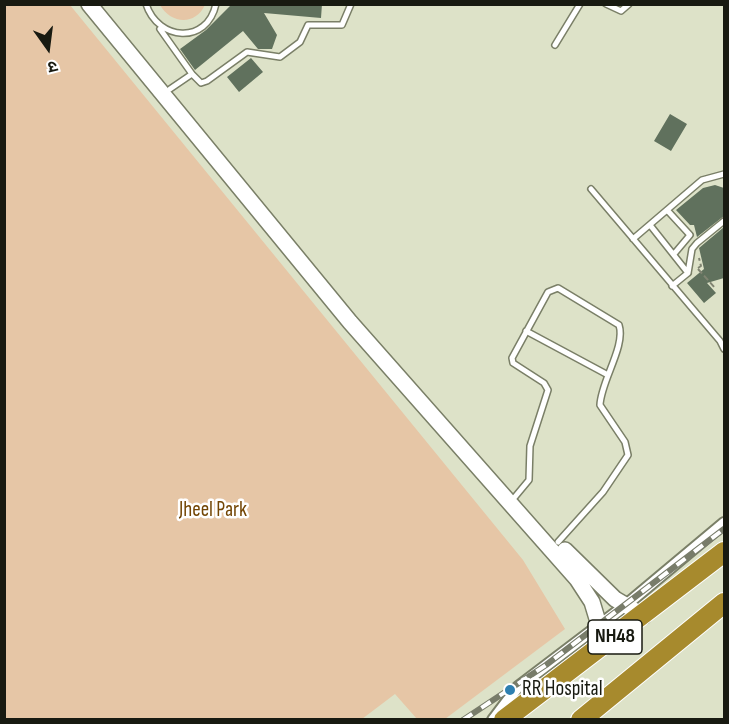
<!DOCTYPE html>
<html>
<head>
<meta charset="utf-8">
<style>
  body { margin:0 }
  #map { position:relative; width:729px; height:724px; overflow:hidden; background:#dde2c8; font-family:"Sofia Sans Condensed","Noto Sans Devanagari",sans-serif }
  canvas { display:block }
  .frame { position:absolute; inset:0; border:6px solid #181a11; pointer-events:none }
  .north { position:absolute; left:18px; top:18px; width:60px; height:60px; -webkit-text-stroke:4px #fff; paint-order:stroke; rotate:166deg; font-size:16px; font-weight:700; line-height:24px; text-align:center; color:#181a11 }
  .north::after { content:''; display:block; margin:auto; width:21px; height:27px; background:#181a11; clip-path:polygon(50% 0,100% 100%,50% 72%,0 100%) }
</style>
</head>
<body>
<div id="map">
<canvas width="729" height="724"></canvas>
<div class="frame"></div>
<div class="north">उ</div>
</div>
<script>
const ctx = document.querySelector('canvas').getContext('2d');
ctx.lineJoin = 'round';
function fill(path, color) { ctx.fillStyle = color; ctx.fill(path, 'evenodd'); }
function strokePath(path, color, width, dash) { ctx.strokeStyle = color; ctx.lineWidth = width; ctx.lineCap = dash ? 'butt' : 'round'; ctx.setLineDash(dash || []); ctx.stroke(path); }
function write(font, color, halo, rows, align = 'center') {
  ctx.font = font + ' "Sofia Sans Condensed",sans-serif'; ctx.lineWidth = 5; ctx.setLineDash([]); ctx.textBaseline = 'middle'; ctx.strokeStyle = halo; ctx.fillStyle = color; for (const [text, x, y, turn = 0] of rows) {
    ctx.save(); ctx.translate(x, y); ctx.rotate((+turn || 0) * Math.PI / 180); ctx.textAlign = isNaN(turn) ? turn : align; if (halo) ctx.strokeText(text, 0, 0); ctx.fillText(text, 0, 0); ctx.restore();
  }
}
const green = new Path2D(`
  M4 5H70L523 560 565 629 445 719H417L395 694 362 719H5Z
  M160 5H205C195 26 171 24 160 5Z`);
const building = new Path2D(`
  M232 4H322L321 18 264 13 277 35 272 49H258L243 31 195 70 180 49 206 30Z
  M251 58 263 72 239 92 227 77Z
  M670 114 687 124 671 151 654 141Z
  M715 185 724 188V216L697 237 694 225H690L676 210 703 188Z
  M724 227V278L707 283 716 293 704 303 687 283 704 269 699 248Z`);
const path = new Path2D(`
  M698 268 701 266 699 258
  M698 269 716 289`);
const lane = new Path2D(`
  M146 4C158 41 207 45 216 4
  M606 4 621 11 629 4
  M160 29 192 74 170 89
  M555 45 580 4
  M192 74 201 83 207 81 247 52 280 57 300 42 308 25H342L351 4
  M591 189 720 341 724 349
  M667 210 690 235 674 254
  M650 225 688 273
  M633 239 702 180 724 174
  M672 286 688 273 692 249 697 243 724 221
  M526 331 608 375
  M514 498 529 480 530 446 548 390 544 383 513 363 512 358 548 292 558 288 619 325C626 346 601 381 600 405L625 442 628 455 603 492 558 542`);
const street = new Path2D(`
  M493 720 518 687 626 605 724 523`);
const secondary = new Path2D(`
  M89 4 350 322 577 579 592 602 605 645
  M565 550 615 599 644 616`);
const highway = new Path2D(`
  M504 720 724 552
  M581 720 724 603`);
const rail = new Path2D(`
  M463 720 546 665 724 529`);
const markers = [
  [510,690,6,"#2e7fb0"]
];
const shields = [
  [615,637,54]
];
const shieldNames = [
  ["NH48",615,637]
];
const parkNames = [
  ["Jheel Park",213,511]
];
const poiNames = [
  ["RR Hospital",522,690]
];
fill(green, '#e6c6a6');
fill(building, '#60715d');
strokePath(lane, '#7a7f67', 8);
strokePath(street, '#7a7f67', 14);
strokePath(secondary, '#7a7f67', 18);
strokePath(highway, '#fff', 22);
strokePath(path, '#808472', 2, [6, 3]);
strokePath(lane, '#fff', 5);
strokePath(street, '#fff', 10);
strokePath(secondary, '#fff', 15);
strokePath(highway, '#a78a2d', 20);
strokePath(rail, '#787c6a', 6);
strokePath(rail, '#fff', 4, [11]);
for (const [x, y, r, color] of markers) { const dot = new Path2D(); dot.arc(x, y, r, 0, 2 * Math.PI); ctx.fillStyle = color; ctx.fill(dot); strokePath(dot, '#fff', 2); }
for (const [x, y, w] of shields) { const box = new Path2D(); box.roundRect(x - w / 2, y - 17, w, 34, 4.5); ctx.fillStyle = '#fff'; ctx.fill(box); strokePath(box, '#181a11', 1.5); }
write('bold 20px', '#181a11', null, shieldNames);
write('21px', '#724504', '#fff', parkNames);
write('21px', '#181a11', '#fff', poiNames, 'left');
</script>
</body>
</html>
